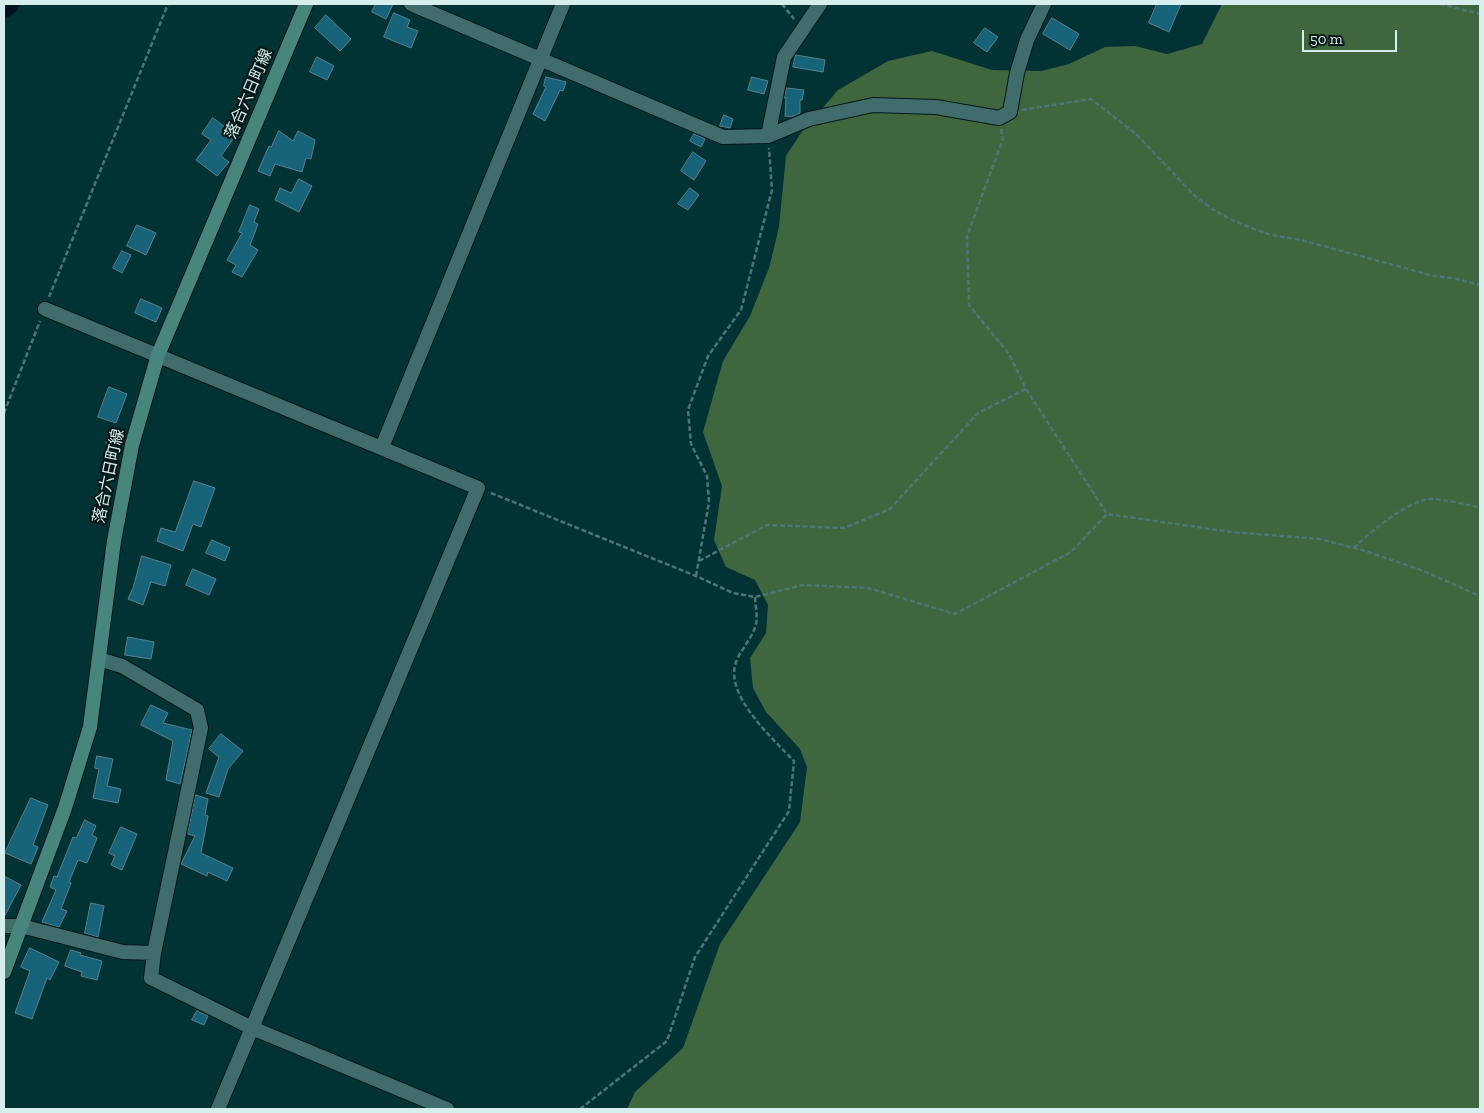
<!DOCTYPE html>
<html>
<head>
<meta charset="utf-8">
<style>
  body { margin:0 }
  #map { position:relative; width:1484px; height:1113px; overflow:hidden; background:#023334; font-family:"Zilla Slab",serif }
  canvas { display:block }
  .frame { position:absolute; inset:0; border:5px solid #d7eeee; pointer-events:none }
  .scale { position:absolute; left:1302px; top:30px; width:95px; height:22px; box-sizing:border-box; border:2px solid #d7eeee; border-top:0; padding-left:6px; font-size:15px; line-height:18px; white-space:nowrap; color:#d7eeee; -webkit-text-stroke:4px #061818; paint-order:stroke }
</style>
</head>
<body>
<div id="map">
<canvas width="1484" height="1113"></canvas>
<div class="frame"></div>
<div class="scale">50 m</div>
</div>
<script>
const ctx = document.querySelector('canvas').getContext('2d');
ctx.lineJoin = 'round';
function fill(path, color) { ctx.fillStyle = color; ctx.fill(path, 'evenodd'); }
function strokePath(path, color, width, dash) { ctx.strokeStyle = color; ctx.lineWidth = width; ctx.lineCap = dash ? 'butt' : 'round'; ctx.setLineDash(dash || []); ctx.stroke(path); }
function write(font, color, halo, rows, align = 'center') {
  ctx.font = font + ' "Zilla Slab","Noto Sans JP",serif'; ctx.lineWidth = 4.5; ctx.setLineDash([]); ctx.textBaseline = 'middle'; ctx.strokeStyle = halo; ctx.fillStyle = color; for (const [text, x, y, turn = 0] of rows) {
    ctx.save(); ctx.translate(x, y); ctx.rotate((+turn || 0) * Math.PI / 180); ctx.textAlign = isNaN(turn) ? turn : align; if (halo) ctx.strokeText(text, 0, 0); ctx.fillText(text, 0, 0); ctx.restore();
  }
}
const forest = new Path2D(`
  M1222 4H1480V1109H627L635 1092 683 1048 720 944 800 822 807 767 800 749 766 712 753 688 750 658 766 633 768 605 755 580 726 567 714 540 722 486 703 432 723 361 750 316 769 268 779 227 786 156 801 133 838 90 888 61 932 51 992 70 1041 71 1069 64 1105 47 1135 46 1167 54 1202 44Z`);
const river = new Path2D(`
  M4 7 8 4`);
const building = new Path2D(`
  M376 4H393L386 19 372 12Z
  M1157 4H1181L1169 32 1149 23Z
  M394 13 410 20 407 27 418 31 411 48 384 37Z
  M326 15 351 39 340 51 315 28Z
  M1052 18 1079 34 1070 50 1043 34Z
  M985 28 998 37 987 52 974 43Z
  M796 55 825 60 823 72 793 67Z
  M317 57 334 66 327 80 310 72Z
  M546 77 566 82 563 91 560 90 545 121 533 114 546 87 544 86Z
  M752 77 768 81 764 94 748 90Z
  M787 88 804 90 802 100H800V113L791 117 785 116 786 98H785Z
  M724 115 733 119 730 128 720 126Z
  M213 118 236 135 221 156 229 162 217 176 196 160 211 140 202 134Z
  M279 131 293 141 298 131 315 140 311 159 306 158 302 172 275 164 270 176 258 171 269 146 271 147Z
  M694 134 705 139 701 147 690 141Z
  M693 152 706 161 694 180 681 171Z
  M299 179 312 186 299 212 275 200 280 188 291 193Z
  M690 188 699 195 688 210 678 204Z
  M250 205 259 209 254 222 258 224 250 245 258 250 242 277 232 272 236 265 227 260 242 233 239 232Z
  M137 225 156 233 146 255 127 246Z
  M122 251 131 255 122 273 113 268Z
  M141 299 162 308 156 322 135 313Z
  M109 387 127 394 116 423 98 417Z
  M110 433 122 437 118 448 106 443Z
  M194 481 215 488 201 527 193 524 183 551 157 541 161 528 175 532Z
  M212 540 230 548 225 561 206 553Z
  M142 556 171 565 165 586 151 582 143 605 128 599 133 588Z
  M193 569 216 579 209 595 186 585Z
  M128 637 154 642 151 659 125 655Z
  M151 705 168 713 163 723 192 730 180 784 166 780 173 741 141 725Z
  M221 734 243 751 228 769 219 797 206 793 219 757 209 749Z
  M97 756 113 759 107 786 121 789 118 803 93 798 99 769 95 768Z
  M196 795 208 799 205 815 208 816 201 853 233 868 227 881 208 872 207 876 181 864 195 836 188 834Z
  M31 798 48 805 33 845 38 847 31 864 5 853Z
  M85 820 96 826 92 835 97 838 87 863 78 860 69 882 71 883 61 909 67 911 59 927 42 922 56 890 50 887 54 876 57 877 73 837 76 838Z
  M121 827 137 834 122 870 111 865 115 856 109 853Z
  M4 876 21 885 4 917Z
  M91 903 104 906 98 937 85 933Z
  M30 948 59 962 50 980 47 978 32 1019 15 1013 30 971 21 967Z
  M71 950 81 953 80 955 102 961 97 980 81 976 82 972 65 966Z
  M197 1011 208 1016 204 1025 192 1020Z`);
const path = new Path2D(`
  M782 4 794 19
  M1440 4 1480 14
  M1022 110 1091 99 1136 134 1195 196 1212 209 1228 218 1249 227 1271 235 1301 240 1434 276 1453 278 1480 285
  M1001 129 1003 139 967 236 969 305 1009 354 1026 389 1107 514 1231 532 1320 539 1362 550 1421 570 1480 596
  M49 297 168 4
  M4 413 40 321
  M491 493 696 576 733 593 755 597 803 585 868 588 955 614 1071 552 1107 514
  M1354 548C1370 532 1408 500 1431 499 1445 499 1465 505 1480 507
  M699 561 767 525 844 528 890 509 978 413 1026 389
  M696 576 709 502 707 476 691 444 688 410 708 356 741 310 772 190 769 148
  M580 1109 667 1041 695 957 789 811 794 761C773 739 724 695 736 662 741 649 753 637 756 624 758 616 755 605 755 597`);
const minor = new Path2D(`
  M411 4 723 137 768 136 809 119 873 105 936 107 999 118 1010 112 1017 73 1027 40 1044 4
  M768 136 784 57 820 4
  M45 309 478 488 218 1109
  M382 447 563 4
  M99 659 122 666 197 710 201 728 154 953 151 978 252 1028 447 1109
  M4 926H21L123 952 154 953`);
const secondary = new Path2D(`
  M4 972 65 808 90 727 114 541 132 445 158 355 306 4`);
const streetNames = [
  ["落合六日町線",249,94,-67],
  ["落合六日町線",109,476,-78]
];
fill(forest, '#3f663d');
strokePath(river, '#011125', 22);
fill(building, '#16637a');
strokePath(building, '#59808e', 1);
strokePath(minor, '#031819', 16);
strokePath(secondary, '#031819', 16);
strokePath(path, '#4d7575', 2.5, [5, 2.5]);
strokePath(minor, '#406c6c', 14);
strokePath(secondary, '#47867c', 14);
write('16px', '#d7eeee', '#061818', streetNames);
</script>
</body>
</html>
